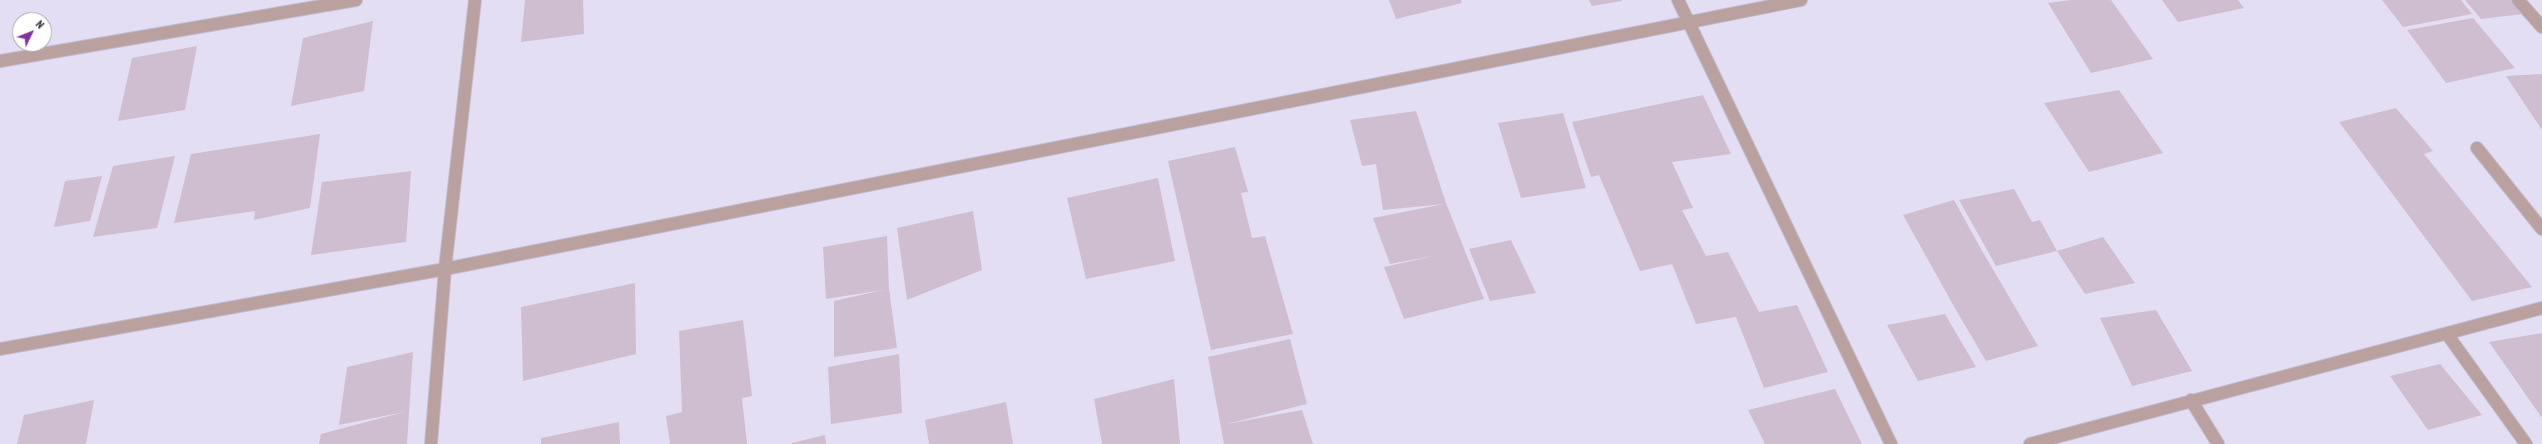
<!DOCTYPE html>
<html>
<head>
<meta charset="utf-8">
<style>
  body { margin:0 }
  #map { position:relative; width:2542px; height:444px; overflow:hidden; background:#e4def4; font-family:"PT Sans Narrow",sans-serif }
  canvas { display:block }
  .north { position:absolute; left:12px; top:12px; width:40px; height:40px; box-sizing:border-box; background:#fff; border:1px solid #a8a7ab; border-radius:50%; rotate:47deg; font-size:11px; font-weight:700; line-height:16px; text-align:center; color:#26242c }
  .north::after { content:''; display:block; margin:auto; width:14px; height:18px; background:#8233a3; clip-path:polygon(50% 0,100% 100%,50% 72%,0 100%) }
</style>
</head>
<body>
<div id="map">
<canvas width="2542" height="444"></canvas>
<div class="north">N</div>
</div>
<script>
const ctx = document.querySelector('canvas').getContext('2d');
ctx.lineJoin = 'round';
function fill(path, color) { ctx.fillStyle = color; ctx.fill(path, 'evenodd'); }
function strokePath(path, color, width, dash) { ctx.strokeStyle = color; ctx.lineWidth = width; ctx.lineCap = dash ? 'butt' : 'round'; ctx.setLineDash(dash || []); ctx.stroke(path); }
const building = new Path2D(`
  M525 0H583L584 34 521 42Z
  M1389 0H1461L1462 3 1396 19Z
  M1589 0H1622V1L1592 6Z
  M2071 0H2111L2153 59 2091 73 2048 3Z
  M2162 0H2238L2244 8 2178 22Z
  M2382 0H2461L2472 14 2403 27Z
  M2465 0H2511L2523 14 2481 19Z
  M2473 18 2515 68 2446 83 2407 30Z
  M373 21 364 91 291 106 303 38Z
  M197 46 185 110 118 121 132 58Z
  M2542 74V130L2506 76Z
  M2119 90 2163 153 2089 172 2044 103Z
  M1703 95 1731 154 1672 162 1693 208 1682 210 1706 256 1728 252 1759 312 1797 305 1828 372 1764 388 1736 317 1696 324 1672 264 1640 271 1599 175 1591 177 1572 122Z
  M2396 108 2433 151 2424 154 2532 287 2472 301 2339 122Z
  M1416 111 1446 203 1484 299 1404 319 1384 267 1434 256 1390 264 1373 218 1444 204 1383 210 1376 164 1362 166 1350 120Z
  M1563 113 1586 188 1521 198 1498 123Z
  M320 134 310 208 254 220 255 211 174 223 191 154Z
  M1235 147 1248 192 1241 193 1252 238 1265 236 1293 334 1211 350 1168 161Z
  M175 156 157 228 93 237 113 166Z
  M411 171 406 242 311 255 322 182Z
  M102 176 90 221 54 227 65 181Z
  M1158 178 1175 261 1086 279 1067 198Z
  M2014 189 2032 222 2040 220 2057 251 1996 266 1959 200Z
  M1954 200 1981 249 2038 346 1986 361 1956 310 1903 215Z
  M973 211 982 270 907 300 897 228Z
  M887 236 889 289 897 348 834 357V301L883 290 826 299 823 247Z
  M2103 237 2135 283 2085 294 2057 251Z
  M1511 240 1536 293 1490 301 1469 249Z
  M635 283 636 354 523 381 521 307Z
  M2156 310 2192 371 2132 386 2100 318Z
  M1945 314 1976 367 1918 381 1887 325Z
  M743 320 752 396 742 398 747 444H670L666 416 682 412 679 331Z
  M2542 333V418L2489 342Z
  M1290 339 1307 404 1227 424 1302 410 1313 444H1224L1208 357Z
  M413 352 407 444H319L321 434 404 412 339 425 347 367Z
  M899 354 902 413 831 424 828 367Z
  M2440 364 2482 415 2428 430 2390 376Z
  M1174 379 1180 444H1102L1094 399Z
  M1835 389 1862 444H1765L1748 410Z
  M94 400 86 444H17L24 415Z
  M1006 402 1013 444H929L925 420Z
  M619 422 620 444H541V438Z
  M825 435 826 444H792V443Z`);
const street = new Path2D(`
  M1678 0 1891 444
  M2518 0 2542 27
  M0 61 356 0
  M2477 148 2542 229
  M2447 334 2526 444
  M0 349 445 269 1801 0
  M2191 400 2218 444
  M431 444 445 269 475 0
  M2030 444 2542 308`);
fill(building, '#cfbed0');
strokePath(street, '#c2bdd0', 14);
strokePath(street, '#baa09f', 12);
</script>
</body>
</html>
